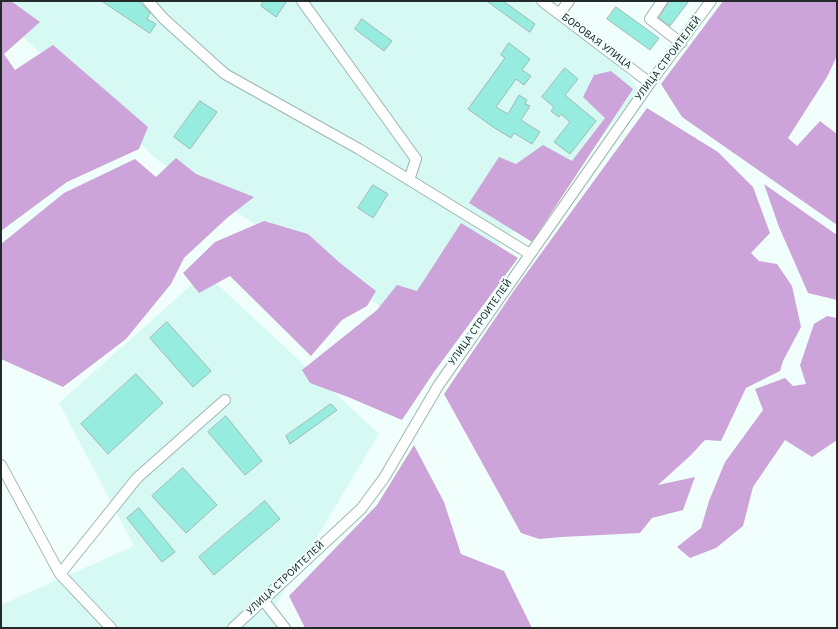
<!DOCTYPE html>
<html>
<head>
<meta charset="utf-8">
<style>
  body { margin:0 }
  #map { position:relative; width:838px; height:629px; overflow:hidden; background:#f1fffc; font-family:Overpass,sans-serif }
  canvas { display:block }
  .frame { position:absolute; inset:0; border:2px solid #222b29; pointer-events:none }
</style>
</head>
<body>
<div id="map">
<canvas width="838" height="629"></canvas>
<div class="frame"></div>
</div>
<script>
const ctx = document.querySelector('canvas').getContext('2d');
ctx.lineJoin = 'round';
function fill(path, color) { ctx.fillStyle = color; ctx.fill(path, 'evenodd'); }
function strokePath(path, color, width, dash) { ctx.strokeStyle = color; ctx.lineWidth = width; ctx.lineCap = dash ? 'butt' : 'round'; ctx.setLineDash(dash || []); ctx.stroke(path); }
function write(font, color, halo, rows, align = 'center') {
  ctx.font = font + ' Overpass,sans-serif'; ctx.lineWidth = 4; ctx.setLineDash([]); ctx.textBaseline = 'middle'; ctx.strokeStyle = halo; ctx.fillStyle = color; for (const [text, x, y, turn = 0] of rows) {
    ctx.save(); ctx.translate(x, y); ctx.rotate((+turn || 0) * Math.PI / 180); ctx.textAlign = isNaN(turn) ? turn : align; if (halo) ctx.strokeText(text, 0, 0); ctx.fillText(text, 0, 0); ctx.restore();
  }
}
const built = new Path2D(`
  M1 1H532L624 71 639 90 582 162 415 329 160 162 1 17Z
  M205 273 379 434 276 605 290 628H1V605L134 546 59 403Z`);
const forest = new Path2D(`
  M1 1H11L40 22 4 54 15 70 53 45 148 127 139 149 67 182 1 231Z
  M723 1H837V56L827 77 788 138 797 146 820 121 837 134V225L682 117 661 84Z
  M611 71 633 89 532 242 469 203 499 157 516 164 543 145 572 161 605 118 583 97 594 75Z
  M647 108 718 152 753 187 770 233 751 253 759 261 777 264 792 286 801 327 783 361 780 371 746 388 721 441 705 440 691 455 658 485 695 477 683 510 652 518 640 533 562 537 539 539 521 533 444 394 515 289Z
  M176 158 196 174 254 197 227 218 184 258 171 284 126 339 63 387 1 359V244L64 193 135 159 156 177Z
  M764 184 837 235V300L808 293 779 227Z
  M264 221 308 234 340 263 376 291 367 306 342 320 311 356 230 276 199 293 183 273 215 242Z
  M461 223 518 258 434 372 402 420 348 397 310 383 302 370 377 310 397 285 417 291Z
  M827 316 837 318V440L812 457 785 440 753 487 743 526 716 548 690 558 677 547 701 528 709 501 725 462 763 410 755 389 785 378 793 386 806 384 800 365 814 324Z
  M414 445 444 502 461 554 504 571 532 628H305L289 596 377 505Z`);
const building = new Path2D(`
  M102 1H139L150 13 147 19 156 24 150 33Z
  M264 1H287L276 17 261 6Z
  M487 1H503L535 24 530 32Z
  M670 1H689L670 26 659 18Z
  M616 7 659 38 650 50 607 19Z
  M362 19 392 41 384 51 355 29Z
  M509 43 530 59 522 70 531 76 524 85 516 79 496 107 508 114 519 95 527 100 525 104 530 106 521 120 540 132 532 144 514 133 511 138 493 127 468 109 505 58 501 55Z
  M565 68 578 79 565 95 596 121 570 154 554 142 570 122 561 114 559 117 551 111 554 107 542 97Z
  M200 101 217 112 190 149 174 137Z
  M373 185 388 194 373 218 358 208Z
  M167 322 211 371 193 387 150 338Z
  M136 374 163 403 108 454 81 424Z
  M331 404 337 410 290 444 286 436Z
  M226 416 262 461 245 475 208 432Z
  M183 468 217 505 186 533 152 496Z
  M265 501 280 519 214 575 199 557Z
  M139 508 175 552 162 562 127 518Z`);
const minor = new Path2D(`
  M148 1 164 19 225 74 359 149 530 254
  M302 1 416 159 409 180
  M542 1 650 83
  M662 1 650 19 681 43
  M559 14 569 1
  M1 465 60 574 111 628
  M60 574 137 478 225 400
  M263 600 285 628
  M233 628 361 509 384 478 438 386 650 83 711 1`);
const streetNames = [
  ["БОРОВАЯ УЛИЦА",596,42,37],
  ["УЛИЦА СТРОИТЕЛЕЙ",669,59,-53],
  ["УЛИЦА СТРОИТЕЛЕЙ",481,323,-55],
  ["УЛИЦА СТРОИТЕЛЕЙ",286,579,-43]
];
fill(built, '#d7f9f3');
fill(forest, '#cda4d9');
fill(building, '#95ecdf');
strokePath(building, '#a2b9b5', 1);
strokePath(minor, '#9fb5b1', 12);
strokePath(minor, '#fff', 10);
write('10px', '#222b29', '#f1fffc', streetNames);
</script>
</body>
</html>
